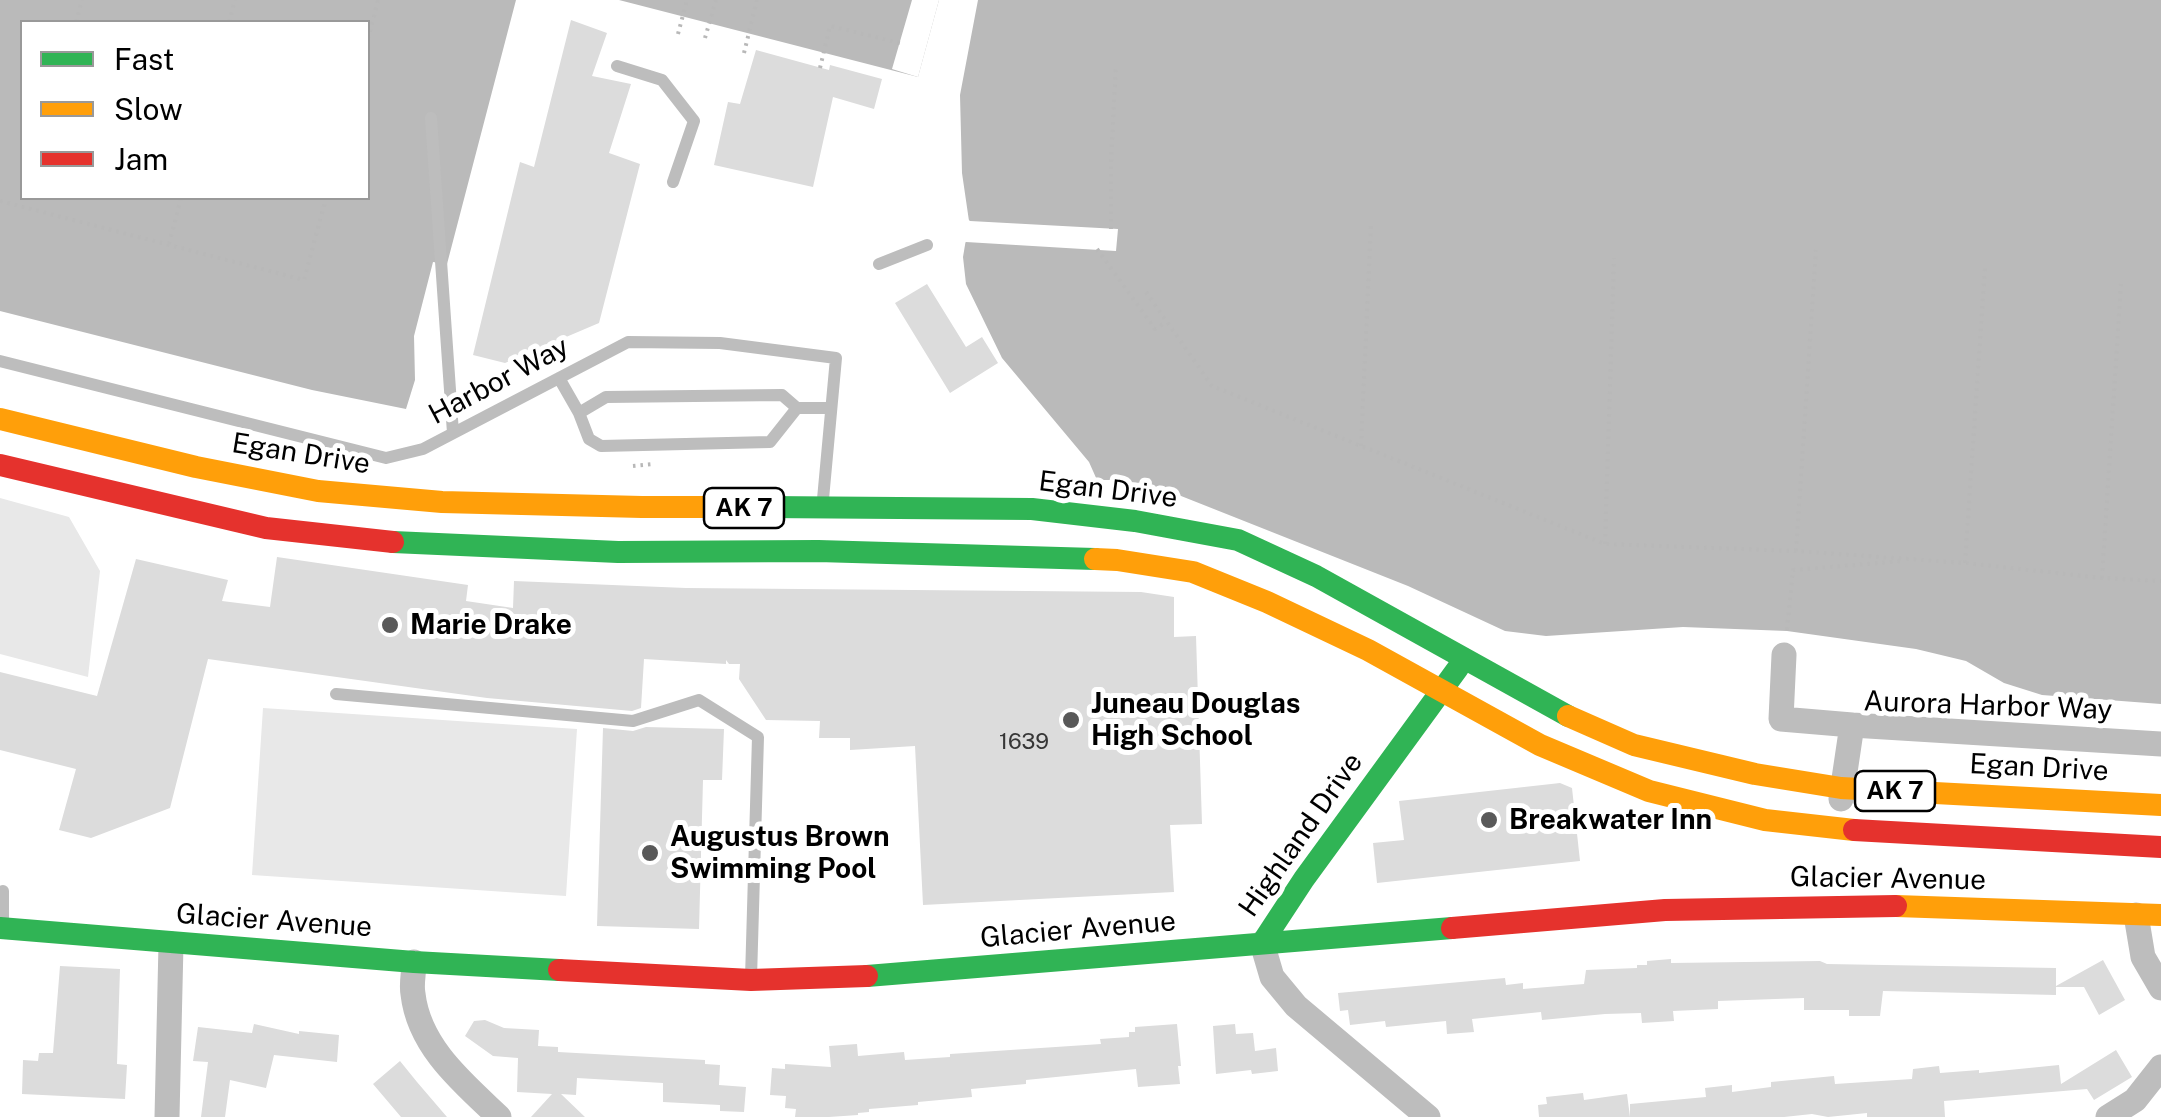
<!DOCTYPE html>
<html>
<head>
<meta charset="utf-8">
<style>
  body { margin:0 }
  #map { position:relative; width:2161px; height:1117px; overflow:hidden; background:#fff; font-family:"Public Sans",sans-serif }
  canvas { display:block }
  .legend { position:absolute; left:20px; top:20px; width:350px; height:180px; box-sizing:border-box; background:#fff; border:2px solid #999; margin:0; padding:12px 18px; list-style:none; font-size:30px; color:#000 }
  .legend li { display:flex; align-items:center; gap:20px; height:50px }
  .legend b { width:50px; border:2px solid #999 }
</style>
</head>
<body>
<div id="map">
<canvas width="2161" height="1117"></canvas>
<ul class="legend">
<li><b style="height:12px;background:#30b455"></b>Fast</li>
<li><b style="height:12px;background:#ff9f0a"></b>Slow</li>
<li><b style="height:12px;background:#e5322d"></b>Jam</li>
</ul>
</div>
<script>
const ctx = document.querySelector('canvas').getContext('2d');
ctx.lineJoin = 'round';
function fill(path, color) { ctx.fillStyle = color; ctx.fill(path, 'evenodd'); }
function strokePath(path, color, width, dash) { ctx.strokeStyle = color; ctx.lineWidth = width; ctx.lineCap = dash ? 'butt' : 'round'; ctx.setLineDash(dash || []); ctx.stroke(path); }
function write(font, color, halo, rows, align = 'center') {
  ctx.font = font + ' "Public Sans",sans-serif'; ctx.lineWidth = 10; ctx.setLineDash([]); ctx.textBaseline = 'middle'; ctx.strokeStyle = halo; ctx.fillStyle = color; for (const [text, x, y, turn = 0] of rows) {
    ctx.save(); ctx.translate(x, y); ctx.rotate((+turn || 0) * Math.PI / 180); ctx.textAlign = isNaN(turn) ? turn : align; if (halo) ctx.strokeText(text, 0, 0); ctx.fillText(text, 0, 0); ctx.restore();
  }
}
const green = new Path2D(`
  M0 498 69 517 100 571 88 677 0 654Z
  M263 708 577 729 566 896 252 875Z`);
const water = new Path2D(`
  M0 0H516L447 264 433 262 414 336 415 380 406 409 312 390 0 311ZM22 22H368V198H22Z
  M619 0H939L918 77Z
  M978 0H2161V704L2042 695 2004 683 1966 661 1916 649 1787 631 1683 627 1546 636 1505 631 1408 586 1171 492 1121 480H1097L1089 462 1002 358 966 284 963 257 969 221 962 173 960 95Z`);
const pier = new Path2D(`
  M912 0H939L918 77 892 69Z
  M963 215 970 221 1118 229 1116 251 966 242 960 245Z`);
const building = new Path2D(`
  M571 20 607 33 592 76 631 84 609 153 640 164 599 323 505 363 473 355 520 162 534 167Z
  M756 50 829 70 830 65 882 79 874 109 833 97 813 187 714 165 728 102 740 104Z
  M927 284 966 347 982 337 998 363 950 393 895 303Z
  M277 557 468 585 466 601 513 608 514 581 686 588 1141 592 1174 597V637L1196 636 1202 824 1170 825 1174 892 923 905 915 746 850 750V738H819L820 721 766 720 739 679 740 664H729L726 660V664L644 659 641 708 632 711 487 698 208 659 170 808 91 838 59 830 76 769 0 750V672L97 696 136 559 228 580 222 601 270 607Z
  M646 727 724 729 722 780H703L699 929 597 926 603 728 633 731Z
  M1560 783 1572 788 1580 861 1377 883 1373 843 1404 840 1399 801Z
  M1671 959V963L1820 961 1827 964 2056 968V986L2103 960 2125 1000 2099 1015 2084 987H2056V995L1883 991 1880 1016H1849V1010H1804V998L1718 1001V1009L1673 1011 1674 1021 1642 1023 1641 1013 1605 1014 1542 1020 1541 1012 1472 1019 1474 1032 1447 1034 1446 1021 1386 1027 1385 1021 1350 1025 1348 1010 1340 1011 1338 993 1505 978 1506 985 1523 983V989L1584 984 1586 970 1637 968V965H1647V961Z
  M60 966 120 969 117 1064 127 1065 125 1099 22 1094 23 1060 38 1061 39 1053H53Z
  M485 1020 504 1028 539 1030 538 1046 558 1047V1052L705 1060V1064L720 1065 719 1085 746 1087 744 1112 720 1111V1105L663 1102V1083L577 1078 576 1095 561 1094 585 1117H531L552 1094 517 1092 518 1058 493 1056 465 1036 474 1021Z
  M254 1024 299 1034V1031L339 1035 337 1062 274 1055 266 1088 230 1080 225 1117H201L208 1062 193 1061 198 1027 252 1033Z
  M1177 1024 1181 1066H1178L1180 1084 1138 1087 1136 1069 1026 1080V1084L971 1089 972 1097 918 1102V1105L869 1109V1112L858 1113V1115L829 1117H795L796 1109 785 1108 786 1096 770 1095 772 1068 785 1069V1064L831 1067 829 1046 857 1044 858 1056 904 1052 905 1060 950 1057V1054L1101 1044 1100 1039 1129 1037V1032H1135V1027Z
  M1235 1024 1236 1034 1253 1033 1255 1051 1276 1048 1278 1071 1252 1074 1251 1070 1216 1074 1213 1026Z
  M2116 1050 2132 1077 2094 1100 2087 1089 1944 1101 1945 1117H1867V1113L1828 1117 1812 1114 1784 1117H1630V1104L1706 1097 1705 1088 1732 1085V1092L1771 1087V1082L1834 1076 1835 1084 1912 1079 1913 1069 1939 1066 1940 1073 1979 1070V1073L2059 1065 2061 1084Z
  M400 1061 417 1082 447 1117H401L373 1084Z
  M1583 1093 1584 1100 1627 1094 1630 1117H1539L1538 1105 1547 1104 1546 1097Z`);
const path = new Path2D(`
  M76 22 82 0
  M229 22 235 0
  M678 34 687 0
  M705 38 716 0
  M368 39 378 0
  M744 53 757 0
  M820 68 830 26 900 43
  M1111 162 1116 65
  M0 201 304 280 326 198
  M1111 229V164
  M169 244 181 198
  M1097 249 1155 329 1165 323
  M1146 292 1212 386 1605 544 1796 551 1965 563 2102 578 2161 581
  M1361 446 1371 224
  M633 466 654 464
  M1605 544 1614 258
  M1796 551 1816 250
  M1965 563 1985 267
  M2102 578 2121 284
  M1787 630 1793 570 1903 561`);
const lane = new Path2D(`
  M617 66 662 80 694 121 673 182
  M431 118 453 433
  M879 264 927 245
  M0 361 386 458 423 449 628 342 720 343 836 358 823 499
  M559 378 579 413 589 439 601 446 770 442 797 408
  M579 413 606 397 782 395 797 408H831
  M336 694 633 721 699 700 758 737 751 978
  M3 923V891`);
const street = new Path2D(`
  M1784 655 1781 719 1852 725
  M1841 799 1852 725 2161 744
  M2136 915 2143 957 2161 988
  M1262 943 1272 977 1296 1006 1428 1117
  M414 962C414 973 411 984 413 994 419 1047 463 1083 499 1117
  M167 1117 171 944
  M2108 1117 2135 1100 2161 1067`);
const fast = new Path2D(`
  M765 507 1032 509 1135 521 1238 540 1316 576 1568 716
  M393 542 618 552 818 551 1095 559
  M0 928 414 962 559 970
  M1262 943 1304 879 1458 668
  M867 976 1452 928`);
const slow = new Path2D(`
  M0 419 196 467 318 491 442 502 642 507H765
  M1095 559 1117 560 1193 572 1267 602 1368 650 1540 745 1649 791 1765 820 1854 830
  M1568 716 1634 745 1755 774 1841 788 2161 805
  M1896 906 2161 915`);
const jam = new Path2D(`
  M0 465 266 528 393 542
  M1854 830 2161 847
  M1452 928 1665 910 1896 906
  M559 970 751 980 867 976`);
const markers = [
  [390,625,10,"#595959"],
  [1071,720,10,"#595959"],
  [1489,820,10,"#595959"],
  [650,853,10,"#595959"]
];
const numberNames = [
  ["1639",1024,742]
];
const shields = [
  [744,508,80],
  [1895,791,80]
];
const shieldNames = [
  ["AK 7",744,508],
  ["AK 7",1895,791]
];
const streetNames = [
  ["Harbor Way",499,381,-28],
  ["Egan Drive",301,454,9],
  ["Egan Drive",1108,490,7],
  ["Aurora Harbor Way",1988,706,2],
  ["Egan Drive",2039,768,3],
  ["Highland Drive",1301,835,-55],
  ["Glacier Avenue",1888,879,1],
  ["Glacier Avenue",274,921,4],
  ["Glacier Avenue",1078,930,-5]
];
const poiNames = [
  ["Marie Drake",410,625],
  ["Juneau Douglas",1091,704],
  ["High School",1091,736],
  ["Breakwater Inn",1509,820],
  ["Augustus Brown",670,837],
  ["Swimming Pool",670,869]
];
fill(green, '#e8e8e8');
fill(water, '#bababa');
fill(pier, '#fff');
fill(building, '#dcdcdc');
strokePath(path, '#b8b8b8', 4, [2.5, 5]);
strokePath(lane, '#bdbdbd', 12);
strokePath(street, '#bdbdbd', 25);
strokePath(fast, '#30b455', 22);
strokePath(slow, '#ff9f0a', 22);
strokePath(jam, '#e5322d', 22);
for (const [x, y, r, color] of markers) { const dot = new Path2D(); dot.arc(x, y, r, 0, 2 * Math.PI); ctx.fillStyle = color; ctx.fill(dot); strokePath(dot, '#fff', 4); }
write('22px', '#373737', null, numberNames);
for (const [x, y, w] of shields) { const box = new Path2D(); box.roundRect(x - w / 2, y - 20, w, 40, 8); ctx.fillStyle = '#fff'; ctx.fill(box); strokePath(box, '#000', 2.5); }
write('bold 25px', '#000', null, shieldNames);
write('28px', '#000', '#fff', streetNames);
write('bold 28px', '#000', '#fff', poiNames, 'left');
</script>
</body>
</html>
